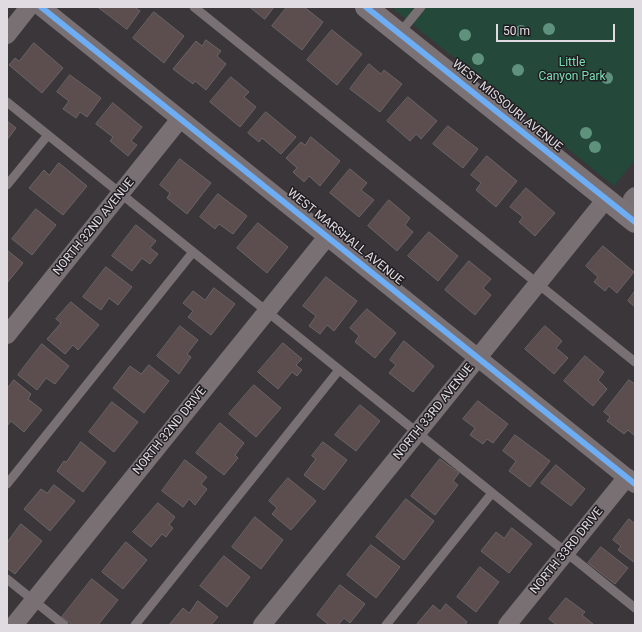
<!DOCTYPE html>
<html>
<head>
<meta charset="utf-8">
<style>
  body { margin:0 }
  #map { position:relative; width:642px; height:632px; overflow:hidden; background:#3a363a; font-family:Roboto,sans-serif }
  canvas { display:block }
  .frame { position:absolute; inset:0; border:8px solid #e0dbe0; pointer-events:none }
  .scale { position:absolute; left:496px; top:24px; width:119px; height:18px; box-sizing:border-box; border:2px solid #e0dbe0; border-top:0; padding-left:5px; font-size:12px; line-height:14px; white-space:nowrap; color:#e0dbe0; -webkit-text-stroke:3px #201d21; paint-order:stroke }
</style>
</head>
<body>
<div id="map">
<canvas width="642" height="632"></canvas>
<div class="frame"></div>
<div class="scale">50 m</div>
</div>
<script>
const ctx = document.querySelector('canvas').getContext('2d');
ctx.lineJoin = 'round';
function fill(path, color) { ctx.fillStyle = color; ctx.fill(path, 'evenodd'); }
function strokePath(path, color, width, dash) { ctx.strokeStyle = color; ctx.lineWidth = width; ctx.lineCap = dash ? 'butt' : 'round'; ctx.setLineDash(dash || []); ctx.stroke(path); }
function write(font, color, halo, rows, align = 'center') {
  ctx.font = font + ' Roboto,sans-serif'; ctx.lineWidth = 3; ctx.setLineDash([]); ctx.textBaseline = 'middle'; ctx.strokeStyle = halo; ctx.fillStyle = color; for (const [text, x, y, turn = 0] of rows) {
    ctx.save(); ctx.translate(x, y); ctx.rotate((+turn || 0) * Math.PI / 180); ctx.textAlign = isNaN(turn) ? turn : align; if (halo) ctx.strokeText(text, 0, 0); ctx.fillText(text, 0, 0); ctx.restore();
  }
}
const green = new Path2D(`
  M391 7H635V160L614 186Z`);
const building = new Path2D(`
  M98 7H134L140 11 127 29Z
  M250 7H274L265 19Z
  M287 7H304L323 22 302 50 272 26Z
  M154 12 184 36 164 63 133 38Z
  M332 30 362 54 337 85 307 60Z
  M206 40 221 51 217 56 226 64 206 90 195 81 193 84 173 69 196 41 202 46Z
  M34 43 63 68 42 93 9 65 15 58 19 61Z
  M369 64 381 74 384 70 402 84 380 112 350 89Z
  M70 75 101 98 87 117 80 112 76 118 63 109 69 101 57 92Z
  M231 77 249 92 244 97 256 107 240 127 210 102Z
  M408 97 437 121 421 139 416 134 410 141 387 121Z
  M113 103 142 127 131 141 137 145 128 156 110 141 113 137 96 124Z
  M266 112 296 137 281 154 262 138 259 142 248 133Z
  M7 121 16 128 7 140Z
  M448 126 478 149 463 168 433 144Z
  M311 137 340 161 320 186 309 176 304 182 293 172 297 168 286 158 301 142 305 145Z
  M487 156 517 181 496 207 476 190 481 183 471 175Z
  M180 159 211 183 187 214 167 198 170 193 160 185Z
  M59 163 87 186 63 215 29 188 44 170 49 175Z
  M350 169 367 183 361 190 374 200 359 217 330 193Z
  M526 188 555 213 535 236 519 222 523 217 510 207Z
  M218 194 247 216 233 234 219 224 215 229 200 217Z
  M389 200 410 218 405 225 413 232 397 251 368 226Z
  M36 209 56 225 32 255 12 239Z
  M258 223 288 247 267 273 237 248Z
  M136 225 156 241 150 248 158 254 150 264 142 258 132 271 112 256Z
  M429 232 458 256 438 281 408 256Z
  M603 246 634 272 617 293 609 286 605 291 594 282 598 277 586 266Z
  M7 250 23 263 7 283Z
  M469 261 491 279 483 288 491 295 475 315 445 290Z
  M106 267 132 287 118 305 109 298 101 310 83 297Z
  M326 277 357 301 334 331 327 325 320 334 309 326 316 316 303 306Z
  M214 288 235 304 211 335 188 317 193 311 183 303 193 291 205 300Z
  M635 291V307L628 301Z
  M71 302 99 325 78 350 73 345 65 354 47 339 61 323 56 319Z
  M367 309 396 333 375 358 355 342 359 336 350 328Z
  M180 326 198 340 187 354 191 357 179 374 157 356Z
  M545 326 562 341 556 348 568 358 554 374 525 349Z
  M404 341 434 366 413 392 389 373 396 365 390 360Z
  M283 343 302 359 296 365 302 370 297 376 292 372 278 389 258 372Z
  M42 344 69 366 55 384 46 378 37 390 18 375Z
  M585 356 604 372 598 380 607 389 593 406 564 381Z
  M149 365 169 381 144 413 113 388 130 366 141 374Z
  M14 380 31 394 28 399 42 410 24 432 11 421 7 426V389Z
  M629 380 635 384V436L628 430 624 434 607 421 610 417 604 412Z
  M254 385 281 408 256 437 229 414Z
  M478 401 508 424 493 443 487 439 483 444 470 435 475 428 463 419Z
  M112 402 138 422 114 452 89 432Z
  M360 405 380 421 356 451 335 435Z
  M220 423 244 443 235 455 238 458 224 475 196 453Z
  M515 435 550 461 530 487 509 471 516 461 503 451Z
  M81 442 106 462 83 492 57 471 64 461 66 462Z
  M323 442 347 460 324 490 304 475 316 459 312 456Z
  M440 459 459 473 453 481 458 485 435 515 411 496Z
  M185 460 207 477 201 484 207 489 195 505 189 499 183 507 162 491Z
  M556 465 585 489 571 506 541 483Z
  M288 478 316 501 291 530 272 514 277 508 269 501Z
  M54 485 75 501 50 531 24 509 41 489 47 493Z
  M406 499 434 521 404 560 376 537Z
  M158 503 175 517 169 525 173 528 166 537 162 534 151 547 133 532Z
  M255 517 283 540 261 569 232 547Z
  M629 519 635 524V563L618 550 621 546 613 540Z
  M21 524 42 541 15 574 7 568V543Z
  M512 528 532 544 509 573 481 551 496 532 504 538Z
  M126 542 147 560 123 589 102 572Z
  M371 545 400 567 376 598 347 575Z
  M601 547 628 568 615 584 588 563Z
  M224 556 250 577 227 607 200 586Z
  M480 567 499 582 476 612 457 597Z
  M92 579 118 600 98 625H72L62 617Z
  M340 585 365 604 350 623 344 618 338 625H329L317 615Z
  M566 598 585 612 582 615 593 624 592 625H557L549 619Z
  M198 601 218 617 211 625H169L183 608 189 613Z
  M446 604 467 622 465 625H416L433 605 440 611Z`);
const lane = new Path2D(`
  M194 7 635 362
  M399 34 421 7
  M7 102 635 608
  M7 185 48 135
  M7 484 193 252
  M7 579 64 625
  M135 625 339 370
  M386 625 492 493`);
const street = new Path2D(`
  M41 7 635 484
  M7 35 29 7
  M632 199 635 196
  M7 335 180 119
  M14 625 327 237
  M262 625 606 199
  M507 625 627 477`);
const secondary = new Path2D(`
  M366 7 635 222`);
const cycleway = new Path2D(`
  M41 7 635 484
  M366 7 635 222`);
const trees = [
  [549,29],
  [521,31],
  [465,35],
  [478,59],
  [518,70],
  [607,78],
  [586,133],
  [595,147]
];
const parkNames = [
  ["Little",572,63],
  ["Canyon Park",572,77]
];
const streetNames = [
  ["WEST MISSOURI AVENUE",507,106,39],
  ["NORTH 32ND AVENUE",94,227,-51],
  ["WEST MARSHALL AVENUE",345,237,39],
  ["NORTH 33RD AVENUE",434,412,-51],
  ["NORTH 32ND DRIVE",170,431,-51],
  ["NORTH 33RD DRIVE",567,551,-51]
];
fill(green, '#24483a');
fill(building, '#5c4e4e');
strokePath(building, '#696566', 1);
strokePath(lane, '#797074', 9);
strokePath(street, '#797074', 18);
strokePath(secondary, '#7b7276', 22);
strokePath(cycleway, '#6dadf4', 6);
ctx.fillStyle = '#5e927d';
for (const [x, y] of trees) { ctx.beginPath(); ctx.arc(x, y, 6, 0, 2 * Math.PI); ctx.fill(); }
write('12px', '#7bddb4', '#201d21', parkNames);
write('12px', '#e0dbe0', '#201d21', streetNames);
</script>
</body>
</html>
